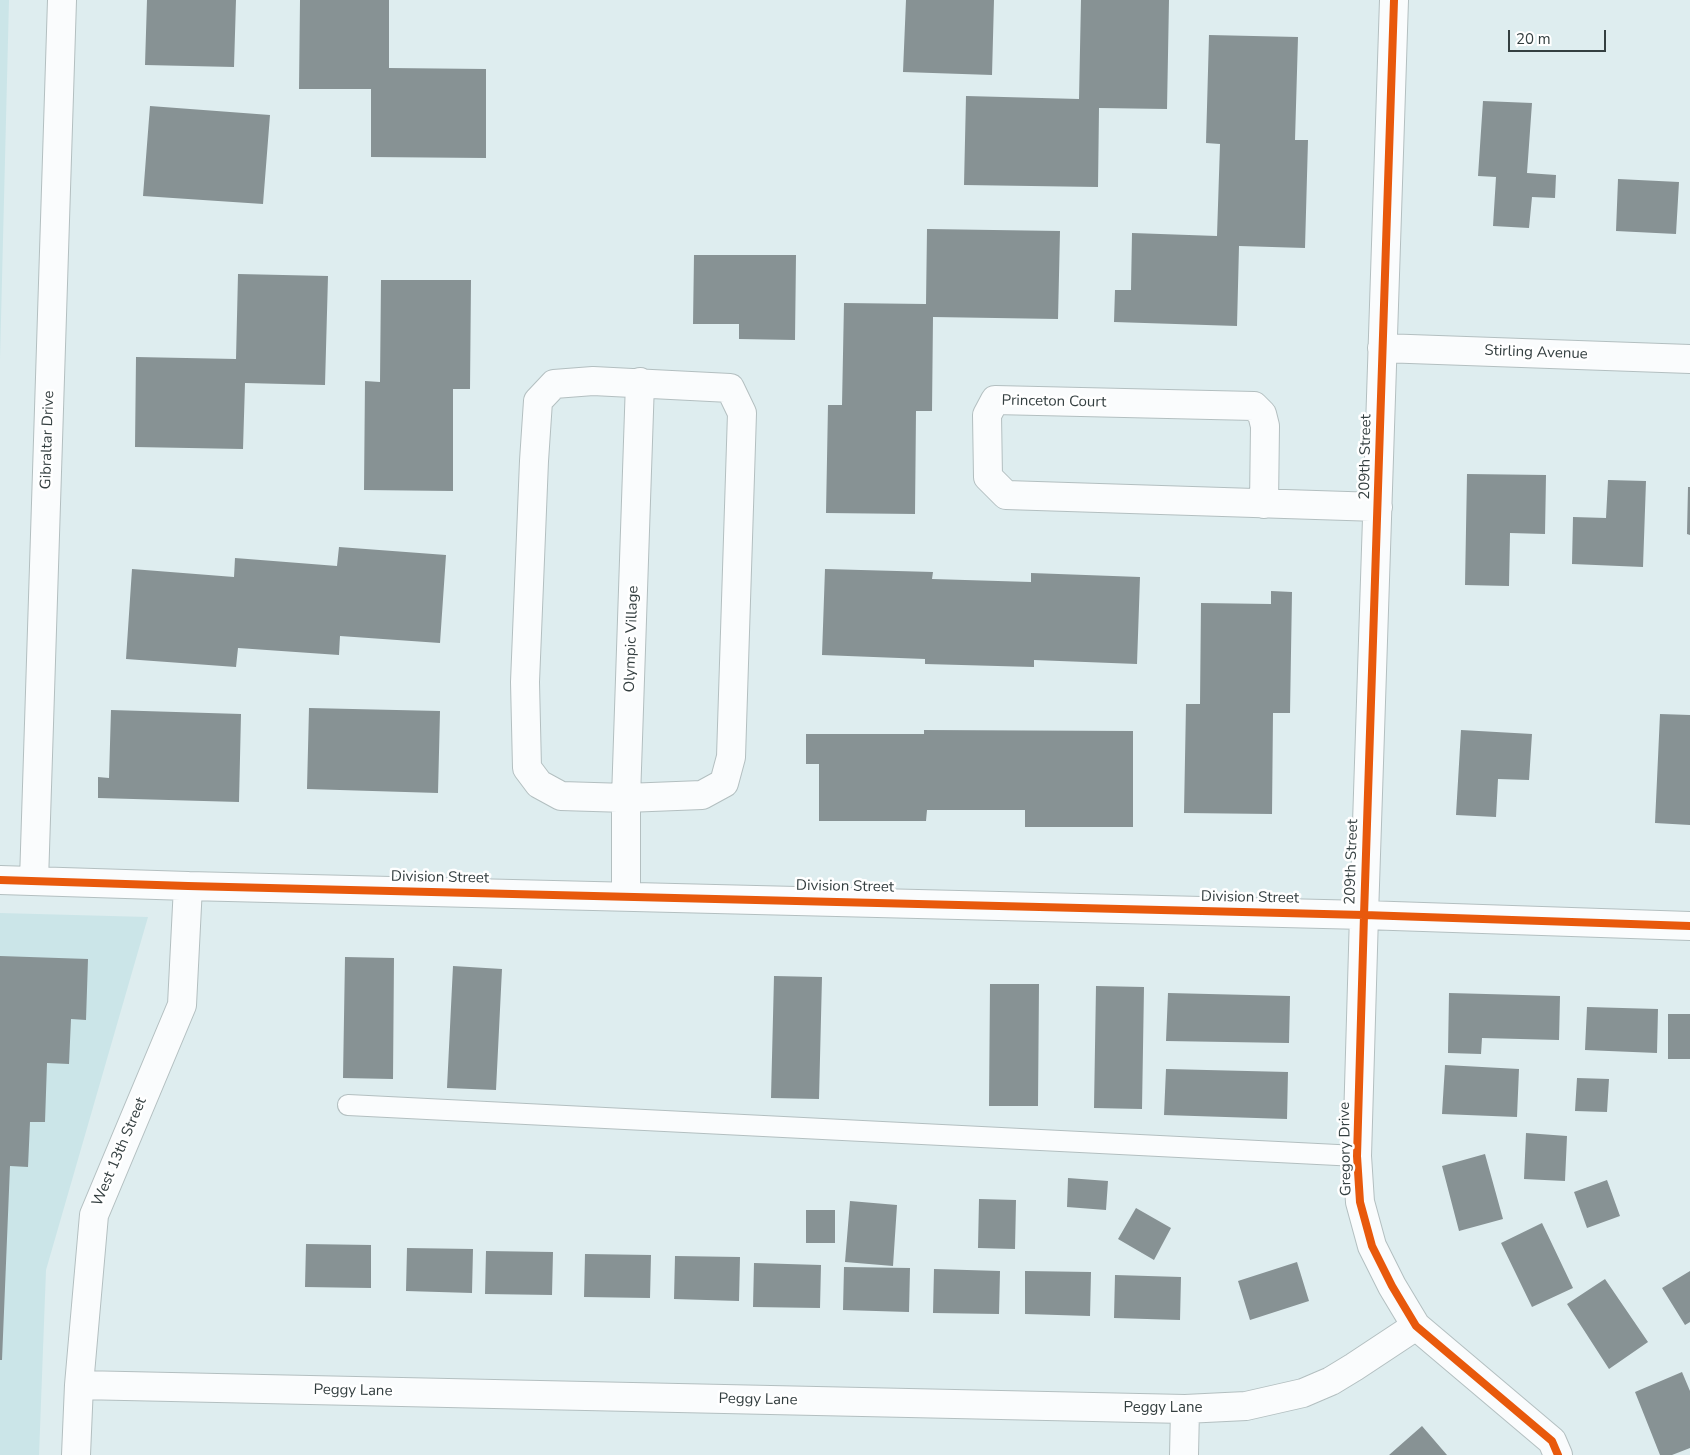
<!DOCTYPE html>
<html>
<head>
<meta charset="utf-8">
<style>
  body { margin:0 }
  #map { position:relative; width:1690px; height:1455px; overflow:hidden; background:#deedef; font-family:"Nunito Sans",sans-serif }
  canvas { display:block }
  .scale { position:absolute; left:1508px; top:30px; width:98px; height:22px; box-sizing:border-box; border:2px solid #343f40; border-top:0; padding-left:6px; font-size:15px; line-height:18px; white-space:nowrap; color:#343f40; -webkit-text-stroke:4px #fff; paint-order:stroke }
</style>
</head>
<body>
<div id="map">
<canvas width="1690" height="1455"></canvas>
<div class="scale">20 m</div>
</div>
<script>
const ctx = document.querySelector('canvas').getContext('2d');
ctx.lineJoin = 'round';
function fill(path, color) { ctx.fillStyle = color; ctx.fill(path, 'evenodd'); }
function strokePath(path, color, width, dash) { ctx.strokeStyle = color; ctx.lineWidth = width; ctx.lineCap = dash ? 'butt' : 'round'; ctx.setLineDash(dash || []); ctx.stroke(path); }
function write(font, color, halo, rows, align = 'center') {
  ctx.font = font + ' "Nunito Sans",sans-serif'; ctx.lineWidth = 5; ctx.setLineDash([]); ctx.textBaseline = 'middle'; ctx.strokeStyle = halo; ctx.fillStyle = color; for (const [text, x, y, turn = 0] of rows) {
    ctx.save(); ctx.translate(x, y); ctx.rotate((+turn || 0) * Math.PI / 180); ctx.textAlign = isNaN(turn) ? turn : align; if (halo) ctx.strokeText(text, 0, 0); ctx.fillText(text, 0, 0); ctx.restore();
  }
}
const built = new Path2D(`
  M0 0H9L0 359Z
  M0 913 148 917 46 1270 39 1455H0Z`);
const building = new Path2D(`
  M147 0H236L234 67 145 65Z
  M300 0H389V68L486 69V158L371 157V89H299Z
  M906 0H994L992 75 903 72Z
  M1081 0H1169L1167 109 1099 108 1098 187 964 185 966 96 1079 99Z
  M1209 35 1298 37 1295 140H1308L1305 248 1239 246 1237 326 1114 322 1115 290H1131L1132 233 1217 236 1220 144 1206 143Z
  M1483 101 1532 103 1527 173 1556 175 1555 198 1532 197 1529 228 1493 226 1496 177 1478 176Z
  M150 106 270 115 263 204 143 196Z
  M1618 179 1679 182 1676 234 1616 231Z
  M927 229 1060 231 1058 319 933 317 932 411H916L915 514 826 513 828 405H842L844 303 926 304Z
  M694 255H796L795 340 739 339V324H693Z
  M238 274 328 276 325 385 245 383 243 449 135 447 136 357 236 359Z
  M381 280H471L470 389H453V491L364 490 365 381 380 382Z
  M1467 474 1546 475 1545 534 1510 533 1509 586 1465 585Z
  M1608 480 1646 481 1643 567 1572 564 1573 517 1606 518Z
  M1688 487H1690V535L1687 534Z
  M339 547 446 555 440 643 340 636 339 655 238 648 236 667 126 659 132 569 234 577 235 558 337 566Z
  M825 569 933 572 932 579 1031 582V573L1140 577 1137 664 1034 660V667L925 664V659L822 655Z
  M1271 591 1292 592 1290 713H1273L1272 814 1184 813 1186 704H1200L1201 603 1271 604Z
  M309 708 440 711 438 793 307 789Z
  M111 710 241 714 239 802 98 798V777L109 778Z
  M1660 714 1690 715V825L1655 823Z
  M924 730 1133 731V827H1025V810H927L926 821H819V764H806V734H924Z
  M1461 730 1532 734 1529 780 1498 779 1496 817 1456 815Z
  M0 956 88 959 86 1020 71 1019 69 1064 47 1063 45 1122H30L28 1167 10 1166 2 1360H0Z
  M345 957 394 958 393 1079 343 1078Z
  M453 966 502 969 496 1090 447 1088Z
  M774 976 822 977 819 1099 771 1098Z
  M990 984H1039L1038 1106H989Z
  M1096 986 1144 987 1142 1109 1094 1108Z
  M1168 993 1290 996 1289 1043 1166 1041Z
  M1449 993 1560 996 1559 1040 1482 1038 1481 1054 1448 1053Z
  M1587 1007 1658 1009 1657 1053 1585 1050Z
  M1668 1014H1690V1059H1668Z
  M1445 1065 1519 1069 1517 1117 1442 1114Z
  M1166 1069 1288 1072 1287 1119 1164 1115Z
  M1577 1078 1609 1079 1607 1112 1575 1111Z
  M1526 1133 1567 1136 1565 1181 1524 1179Z
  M1485 1154 1503 1219 1459 1231 1442 1166Z
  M1068 1178 1108 1181 1106 1210 1067 1207Z
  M1607 1180 1620 1216 1587 1228 1574 1192Z
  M979 1199 1016 1200 1015 1249 978 1248Z
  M850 1201 897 1205 893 1266 845 1262Z
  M1136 1208 1171 1228 1154 1260 1118 1239Z
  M806 1210H835V1243H806Z
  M1542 1223 1573 1288 1532 1307 1501 1243Z
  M306 1244 371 1245V1288L305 1287Z
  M407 1248 473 1249 472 1293 406 1291Z
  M486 1251 553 1252 552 1295 485 1294Z
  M585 1254 651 1255 650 1298 584 1297Z
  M675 1256 740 1257 739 1301 674 1299Z
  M1297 1262 1309 1301 1250 1320 1238 1281Z
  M754 1263 821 1265 820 1308 753 1307Z
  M844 1267 910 1268 909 1312 843 1310Z
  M934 1269 1000 1271 999 1314 933 1313Z
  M1025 1271 1091 1272 1090 1316 1025 1314Z
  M1690 1271V1322L1685 1325 1662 1288Z
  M1115 1275 1181 1277 1180 1320 1114 1318Z
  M1605 1279 1648 1342 1609 1369 1567 1304Z
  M1682 1372 1690 1391V1448L1672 1455H1660L1635 1392Z
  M1422 1426 1447 1455H1389Z`);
const lane = new Path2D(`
  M348 1105 1357 1156`);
const street = new Path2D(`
  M1394 0 1364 915 1357 1156 1360 1202 1372 1246 1392 1286 1416 1326 1552 1441 1558 1455
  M1382 348 1690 359
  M593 381 730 388 742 413 731 757 724 783 702 795 626 798 561 796 539 784 527 768 525 682 534 461 538 401 554 384Z
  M1264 504 1265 426 1262 414 1254 406 995 400 987 415 988 477 1006 495 1378 507
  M0 880 188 886 1364 915 1690 926
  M34 881 62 0
  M626 896V798L640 382
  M79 1385 1185 1409 1246 1406 1303 1393 1331 1381 1354 1367 1416 1326
  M76 1455 79 1385 94 1215 182 1005 188 886
  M1184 1455 1185 1409`);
const cycleway = new Path2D(`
  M1394 0 1364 915 1357 1156 1360 1202 1372 1246 1392 1286 1416 1326 1552 1441 1558 1455
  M0 880 188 886 1364 915 1690 926`);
const streetNames = [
  ["Stirling Avenue",1536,353,2],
  ["Princeton Court",1054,402,1],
  ["Gibraltar Drive",48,440,-88],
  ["209th Street",1366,457,-89],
  ["Olympic Village",632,639,-88],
  ["209th Street",1352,862,-88],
  ["Division Street",440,878,1],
  ["Division Street",845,887,1],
  ["Division Street",1250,898,1],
  ["Gregory Drive",1346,1149,-91],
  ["West 13th Street",120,1152,-67],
  ["Peggy Lane",353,1391,1],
  ["Peggy Lane",758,1400,1],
  ["Peggy Lane",1163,1408]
];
fill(built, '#cbe5e8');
fill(building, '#879294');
strokePath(lane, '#b3bfc0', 22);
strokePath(street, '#b3bfc0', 30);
strokePath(lane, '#fafcfd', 20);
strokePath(street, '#fafcfd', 28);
strokePath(cycleway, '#e8590c', 8);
write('15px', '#343f40', '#fff', streetNames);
</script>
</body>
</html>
